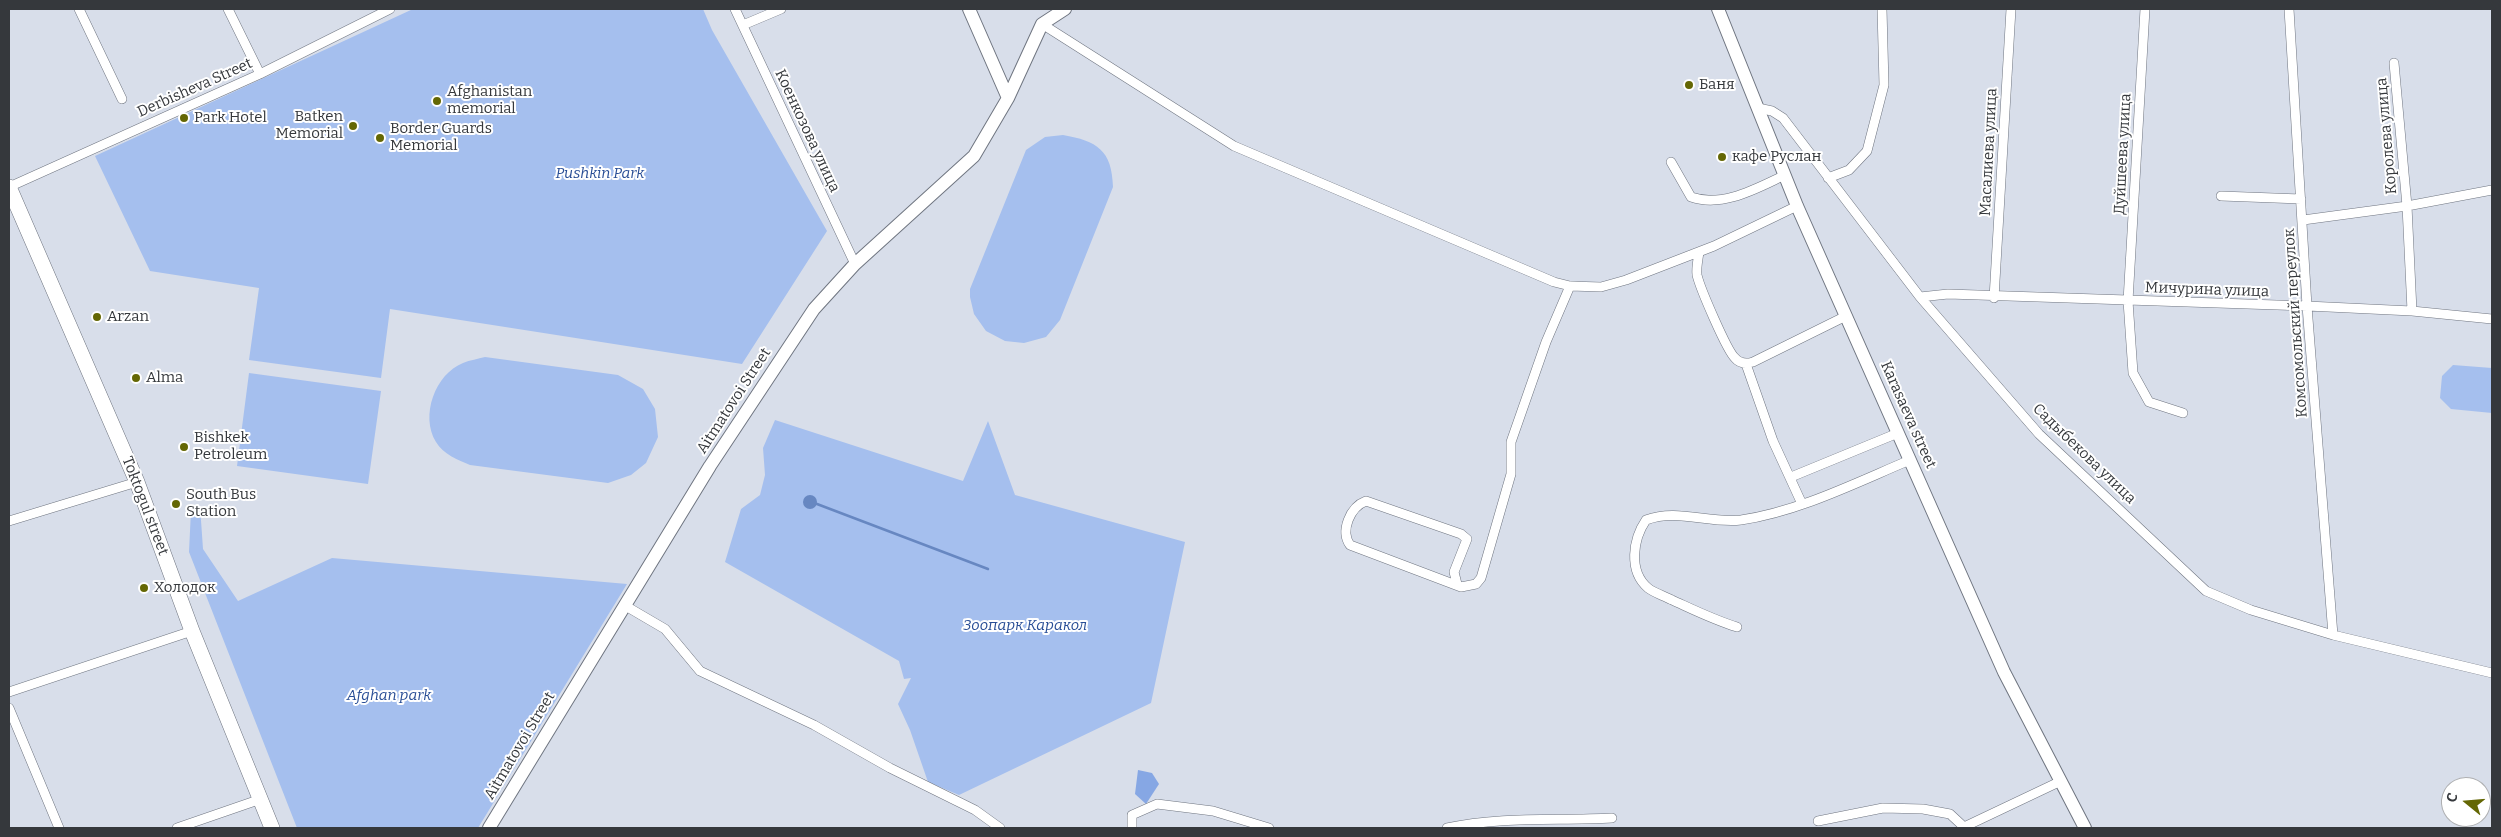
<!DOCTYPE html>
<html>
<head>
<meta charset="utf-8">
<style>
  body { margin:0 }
  #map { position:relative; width:2501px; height:837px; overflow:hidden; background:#d8deea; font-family:Bitter,serif }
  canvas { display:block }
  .frame { position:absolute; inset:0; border:10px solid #35383c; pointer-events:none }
  .north { position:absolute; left:2441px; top:777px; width:50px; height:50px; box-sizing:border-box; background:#fff; border:1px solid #aeafb1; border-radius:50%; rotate:287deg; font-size:14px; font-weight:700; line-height:20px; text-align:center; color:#35383c }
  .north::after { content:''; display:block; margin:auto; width:18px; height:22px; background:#646704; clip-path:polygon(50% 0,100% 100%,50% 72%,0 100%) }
</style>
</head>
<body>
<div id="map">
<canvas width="2501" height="837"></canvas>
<div class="frame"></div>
<div class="north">С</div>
</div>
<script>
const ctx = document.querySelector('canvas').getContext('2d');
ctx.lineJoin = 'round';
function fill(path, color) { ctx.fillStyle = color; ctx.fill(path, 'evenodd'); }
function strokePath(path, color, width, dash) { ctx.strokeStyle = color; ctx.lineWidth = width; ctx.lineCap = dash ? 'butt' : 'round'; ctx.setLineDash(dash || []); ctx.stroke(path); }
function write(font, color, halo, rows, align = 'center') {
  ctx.font = font + ' Bitter,serif'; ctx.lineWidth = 4; ctx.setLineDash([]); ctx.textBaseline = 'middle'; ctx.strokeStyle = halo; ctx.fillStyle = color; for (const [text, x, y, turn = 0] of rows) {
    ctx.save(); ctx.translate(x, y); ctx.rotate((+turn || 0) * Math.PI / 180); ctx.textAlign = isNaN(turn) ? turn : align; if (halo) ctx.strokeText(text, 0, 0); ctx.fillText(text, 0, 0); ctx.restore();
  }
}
const green = new Path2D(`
  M413 9H703L712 30 827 231 742 364 390 309 381 378 249 360 259 288 150 271 95 156Z
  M1063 135C1097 141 1112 150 1113 187L1060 320 1046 337 1024 343 1005 341 986 331 974 314 970 297V289L1026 150 1045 137Z
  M485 357 618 375 643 389 655 409 658 437 646 463 631 475 608 483 470 465C458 460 443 454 436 442 420 416 435 374 463 363 470 360 478 359 485 357Z
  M2453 365 2492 368V413L2451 409 2440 398 2442 376Z
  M249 373 381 391 368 484 237 466Z
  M775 420 963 481 988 421 1015 495 1185 542 1151 703 959 795 928 782 910 730 898 704 911 678 904 679 899 661 725 562 741 509 760 495 765 475 763 448Z
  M200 506 203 549 238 601 332 558 627 584 478 828H297L189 552 191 510Z`);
const forest = new Path2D(`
  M1138 770 1152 773 1159 784 1146 804 1135 794Z`);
const water = new Path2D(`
  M803 502a7 7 0 1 1 14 0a7 7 0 1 1-14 0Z`);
const stream = new Path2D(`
  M817 504 988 569`);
const street = new Path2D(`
  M79 9 122 99
  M228 9 260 74
  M735 9 855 264
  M2145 9 2128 301 2133 373 2149 402 2183 413
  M2289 9 2307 306 2333 635
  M1042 24 1234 146 1554 282 1570 286 1601 287 1626 280 1714 246 1797 206
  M743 25 781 9
  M2394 63 2407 206 2412 311
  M1758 108 1772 111 1783 118 1920 297 2039 434 2206 591 2251 610 2333 635 2492 673
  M1671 162 1691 197C1723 208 1757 188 1785 175
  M1828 178 1849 170 1867 151 1884 85 1882 9
  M9 187 260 74 390 9
  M2221 196 2301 199
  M2303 220 2407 206 2492 190
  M1699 252C1698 260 1696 268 1697 275 1700 288 1727 351 1735 358 1740 364 1746 364 1753 362L1846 316
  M1920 297 1948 294 2307 306 2412 311 2492 319
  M1994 298 2011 9
  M1746 364 1773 441 1802 504
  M1791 477 1898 433
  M9 521 137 482
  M1457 584 1454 572 1467 539 1461 534 1366 501C1350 507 1340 531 1350 545L1461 587 1476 584 1481 578 1511 474V442L1546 342 1570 286
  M624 605 665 629 700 671 814 725 890 768 975 810 1000 828
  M1737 627C1714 620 1694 610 1672 600 1665 596 1654 593 1648 588 1628 571 1633 539 1646 520 1677 508 1709 524 1741 520 1800 511 1855 483 1910 460
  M9 692 192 631
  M9 708 59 828
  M1818 821 1883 808 1923 809 1950 814 1964 827 2061 781
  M177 828 261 799
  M1132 828V815L1157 804 1213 811 1269 828
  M1447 828C1501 816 1557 821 1612 818`);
const secondary = new Path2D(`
  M969 9 1008 98
  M1718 9 1797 206 2004 672 2085 828
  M489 828 710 466 814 309 855 264 974 156 1008 98 1042 24 1065 9`);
const highway = new Path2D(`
  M9 187 137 482 192 631 272 828`);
const markers = [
  [1689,85,5,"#646704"],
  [437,101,5,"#646704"],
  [184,118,5,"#646704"],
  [353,126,5,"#646704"],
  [380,138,5,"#646704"],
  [1722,157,5,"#646704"],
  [97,317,5,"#646704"],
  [136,378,5,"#646704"],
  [184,447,5,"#646704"],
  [176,504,5,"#646704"],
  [144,588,5,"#646704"]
];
const poiNames = [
  ["Баня",1699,85],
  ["Afghanistan",447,92],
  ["memorial",447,109],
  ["Batken",343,117,"right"],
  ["Memorial",343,134,"right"],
  ["Park Hotel",194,118],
  ["Border Guards",390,129],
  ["Memorial",390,146],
  ["кафе Руслан",1732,157],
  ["Arzan",107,317],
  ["Alma",146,378],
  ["Bishkek",194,438],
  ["Petroleum",194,455],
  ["South Bus",186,495],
  ["Station",186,512],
  ["Холодок",154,588]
];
const streetNames = [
  ["Derbisheva Street",195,88,-24],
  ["Коенкозова улица",807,131,65],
  ["Королева улица",2387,136,-95],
  ["Масалиева улица",1989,152,-87],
  ["Дуйшеева улица",2123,154,-87],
  ["Мичурина улица",2207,290,2],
  ["Комсомольский переулок",2296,323,-94],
  ["Aitmatovoi Street",734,401,-57],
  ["Karasaeva street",1908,415,66],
  ["Садыбекова улица",2084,454,44],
  ["Toktogul street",145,506,69],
  ["Aitmatovoi Street",520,746,-59]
];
const parkNames = [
  ["Pushkin Park",600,174],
  ["Зоопарк Каракол",1025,626],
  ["Afghan park",389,696]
];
fill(green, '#a5bfee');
fill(forest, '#86a7e4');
fill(water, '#6787c1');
strokePath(stream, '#6787c1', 2.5);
strokePath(street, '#6f7580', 10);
strokePath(secondary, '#6f7580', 14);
strokePath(highway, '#6f7580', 16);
strokePath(street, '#fff', 9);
strokePath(secondary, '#fff', 12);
strokePath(highway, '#fff', 15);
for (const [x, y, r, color] of markers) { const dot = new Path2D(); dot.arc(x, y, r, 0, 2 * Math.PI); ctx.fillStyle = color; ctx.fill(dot); strokePath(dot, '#fff', 2); }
write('15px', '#35383c', '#fff', poiNames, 'left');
write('15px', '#35383c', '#fff', streetNames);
write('italic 15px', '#294e96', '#fff', parkNames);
</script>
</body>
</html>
